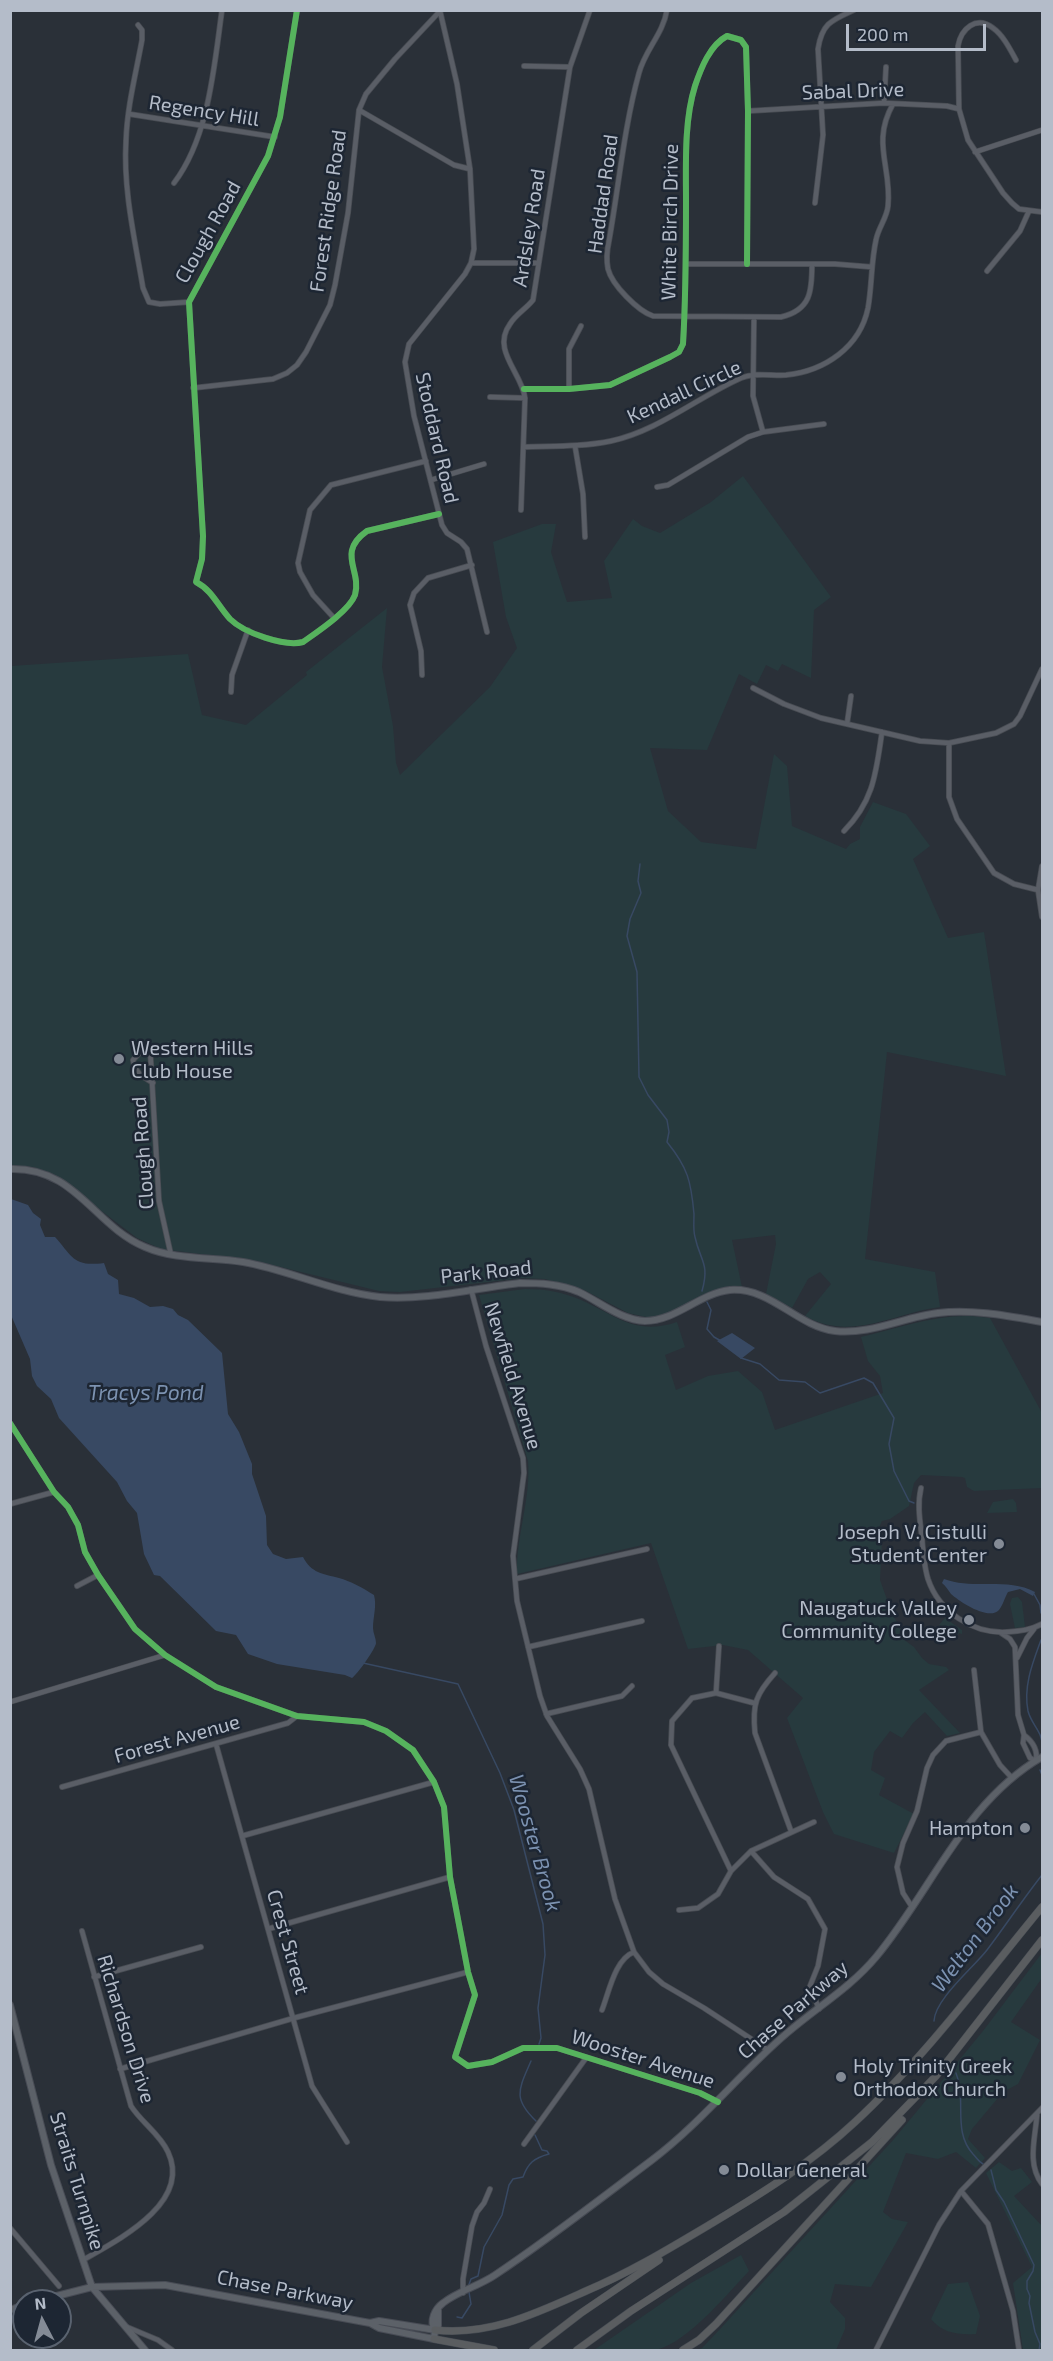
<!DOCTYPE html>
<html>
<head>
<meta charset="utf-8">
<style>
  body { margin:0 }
  #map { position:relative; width:1053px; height:2361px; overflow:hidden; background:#2a3038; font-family:"Exo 2",sans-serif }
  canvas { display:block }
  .frame { position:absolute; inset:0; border:12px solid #b4bcc9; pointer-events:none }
  .north { position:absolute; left:12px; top:2289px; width:60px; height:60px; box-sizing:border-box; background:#1d2633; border:2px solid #59626f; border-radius:50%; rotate:354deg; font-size:16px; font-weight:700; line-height:24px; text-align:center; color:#b4bcc9 }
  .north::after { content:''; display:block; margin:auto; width:21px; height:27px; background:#848b96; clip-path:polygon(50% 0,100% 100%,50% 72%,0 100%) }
  .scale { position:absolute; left:846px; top:24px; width:140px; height:27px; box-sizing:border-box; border:3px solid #b4bcc9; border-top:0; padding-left:8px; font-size:18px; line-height:21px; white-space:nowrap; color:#b4bcc9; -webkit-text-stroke:4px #1d2633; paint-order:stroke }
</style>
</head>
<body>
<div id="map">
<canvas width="1053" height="2361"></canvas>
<div class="frame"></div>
<div class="north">N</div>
<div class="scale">200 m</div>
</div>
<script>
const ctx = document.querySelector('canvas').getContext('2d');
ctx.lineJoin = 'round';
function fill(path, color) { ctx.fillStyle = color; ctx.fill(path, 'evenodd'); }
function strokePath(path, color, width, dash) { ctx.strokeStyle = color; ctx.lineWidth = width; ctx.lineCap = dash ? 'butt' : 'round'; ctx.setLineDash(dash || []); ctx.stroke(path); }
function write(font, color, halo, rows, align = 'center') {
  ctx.font = font + ' "Exo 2",sans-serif'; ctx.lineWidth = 5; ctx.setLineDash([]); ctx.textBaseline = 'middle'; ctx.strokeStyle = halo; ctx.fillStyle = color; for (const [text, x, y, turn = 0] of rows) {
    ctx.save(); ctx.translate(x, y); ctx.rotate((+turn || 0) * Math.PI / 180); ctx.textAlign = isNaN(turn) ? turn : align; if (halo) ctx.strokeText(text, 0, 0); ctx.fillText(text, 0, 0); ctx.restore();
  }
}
const green = new Path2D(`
  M743 476 831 597 814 610 811 678 782 664 778 671 766 665 757 684 739 674 707 750 650 748 668 811 701 842 756 849 774 754 787 766 792 826 846 849 850 844 860 839V827L873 802 906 814 930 846 913 859 948 938 984 932 1006 1076 887 1052 865 1259 935 1272 940 1307C894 1313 851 1342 805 1316L831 1284 820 1272 808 1279 792 1308 766 1294 776 1244 775 1235 732 1240 742 1287 716 1290 673 1313 650 1318 628 1313 584 1290 545 1279 523 1278 400 1292 379 1291 256 1261 161 1249 137 1238 53 1174 33 1167 11 1166V666L188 654 202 715 246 725 307 675 306 672 387 608 382 667 393 726 396 763 400 775 490 687 517 648 506 617 493 542 542 524H556L551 552 567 602 612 598 604 561 633 519 642 526 660 533 711 502Z
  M525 1289C545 1289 563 1292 581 1300 617 1316 635 1336 677 1322L685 1347 665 1355 676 1390 708 1376 738 1371 762 1392 775 1430 883 1393 880 1376 868 1361 861 1337C904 1327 945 1310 990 1318L1042 1413V1488L974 1491 967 1487 965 1478 962 1477 921 1475 914 1483 909 1506 890 1519 882 1521 877 1532 882 1541 880 1580 893 1616 900 1626 903 1639 914 1647 922 1658 929 1664 946 1667 949 1670 919 1690 960 1733 947 1736 925 1712 913 1723 902 1738 890 1731 874 1752 871 1770 885 1778 879 1795 914 1814 894 1853 834 1834 823 1812 787 1718 803 1698 748 1650 723 1645 688 1649 651 1543 517 1574C516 1536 531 1499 528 1461L479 1295Z
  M1013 1499 1016 1503 1017 1512 987 1513 993 1502Z
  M1018 1597 1022 1602 1025 1627 1015 1628 1010 1604 1012 1598Z
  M945 1618 962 1630V1634L959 1633 956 1637 939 1625Z
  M1042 1953V1978L1011 2022 1040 2040 1018 2084 1003 2092 972 2129 968 2139 985 2158 976 2168 956 2152 938 2159 906 2153 883 2212 892 2219 908 2222 871 2287 835 2284 830 2302 845 2318V2329L836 2350H696L702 2348 721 2328 894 2139 983 2031Z
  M999 2162 1012 2171 1021 2168 1032 2182 1014 2196 1042 2226V2350H1023L1013 2283 1032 2267 986 2173Z
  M741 2255 749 2271C728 2293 685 2346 654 2350 635 2353 614 2351 594 2350L691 2283Z
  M968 2282 980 2316 976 2334C958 2335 942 2333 931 2319L948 2284Z`);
const water = new Path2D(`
  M11 1199 28 1205 33 1213 41 1219 40 1225 45 1237H55C73 1257 73 1267 104 1263L108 1274 118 1280 119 1294 134 1298 150 1307 163 1306 173 1309 178 1315 188 1320 222 1353 228 1414 239 1432 252 1464V1474L266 1516 267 1545 273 1554 286 1559 303 1557C311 1573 323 1574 339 1578 350 1581 363 1588 374 1595 377 1606 373 1617 373 1628 373 1633 376 1638 376 1643 376 1648 357 1675 352 1678L345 1675 277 1664 248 1654 236 1635 216 1631 160 1576 154 1575 144 1554 137 1513 127 1501 117 1482 59 1418 51 1399 37 1386 32 1376 30 1359 11 1315Z
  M732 1333 755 1348 741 1359 717 1341Z
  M944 1579C974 1590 1007 1577 1035 1592L1033 1596 1020 1589 1008 1592C1005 1597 1003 1605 999 1610 989 1621 960 1602 951 1594 948 1590 946 1586 942 1583Z`);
const stream = new Path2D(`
  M640 864 638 881 641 893 630 919 627 936 637 972 639 1077 648 1095 667 1120 669 1132 667 1142C688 1168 691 1181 694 1214 694 1221 693 1230 695 1237 700 1261 710 1263 702 1291
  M707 1302 711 1310 707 1329 714 1337 721 1341
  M741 1358 760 1364 779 1380 805 1382 820 1393 864 1378 873 1383 894 1418 889 1444 894 1471 909 1501 914 1503
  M1034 1594 1040 1605 1041 1613
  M1041 1640C1033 1662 1023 1686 1028 1711 1031 1724 1043 1732 1042 1746
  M363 1663 458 1684 500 1773 514 1810 543 1924 545 1955 538 2008 541 2038 539 2044
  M1040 1770 1042 1775
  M934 2021C935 1999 973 1968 987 1950 1006 1925 1023 1899 1042 1875
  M531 2061C519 2089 512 2098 536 2121
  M956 2073C967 2100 952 2131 973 2154 977 2158 978 2161 983 2164
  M991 2170 996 2190 1004 2202 1034 2265 1033 2271 1027 2281V2289L1030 2296 1029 2303 1035 2332 1040 2344 1039 2350
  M468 2287 471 2279 478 2276 484 2247 502 2215 509 2185 513 2179 523 2177C528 2163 534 2158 549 2154L547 2151 542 2150 535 2135
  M457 2317 462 2318 471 2304 469 2292`);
const minor = new Path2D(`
  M297 10 280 117 268 156 189 302 203 536 202 559 196 582C212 590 218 606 230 619 244 633 285 647 303 642 317 632 349 611 355 595 362 570 336 553 367 531L439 514
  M667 10C663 34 645 50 639 73 624 127 619 185 609 241 607 250 606 259 608 269 612 285 638 311 653 316L781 317C811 310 812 291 812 264
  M440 11 457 84 470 169 474 249 471 263 465 274 409 344 405 362 414 416 442 525 447 533 461 542 467 549 487 632
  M138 25 142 30V40C136 73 127 107 126 141 123 190 135 240 143 288L149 302 160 304 189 302
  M1016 60C1010 49 1003 35 993 28 976 15 961 29 958 46L959 109 968 140 1003 193 1012 203 1019 209 1042 212
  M524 66 570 67
  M884 103 886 67
  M359 110 454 165 470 169
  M748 111 884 103 947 106 959 109
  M129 114 275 137
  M975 152 1042 130
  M174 183C209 137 214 67 222 10
  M815 203 823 135 818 49C822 23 832 20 854 10
  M471 263H537
  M686 264H835L872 267
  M987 271 1020 231 1029 211
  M754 317 753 396 763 432
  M193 388 273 379 287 373 297 365 306 352 330 305 335 285 348 213 359 110 366 94 395 59 441 10
  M524 389H569L610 385 670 357 679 352 683 344C686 296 686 249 686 201 686 164 684 121 695 86 701 68 710 45 727 36L741 40 746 47 748 111 747 264
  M569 389V349L581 326
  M490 397 525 398
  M575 446 583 494 585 537
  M524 447C553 446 582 447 611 441 658 431 698 397 741 378 755 372 772 376 786 375 825 371 860 347 868 308 872 286 871 262 876 240 878 228 887 218 888 206 892 167 871 143 893 104
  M431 480 484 464
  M657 487 668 485 748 437 763 432 824 424
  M521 510 525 398C522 373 491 350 510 324 516 314 526 309 533 300L570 67 590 10
  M334 618 313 595 300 572 298 563 310 510 331 485 426 461
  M422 675 421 651 410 605 414 593 428 578 472 565
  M753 688 784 704 821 718 920 741 949 743 996 733 1014 724 1020 716 1042 669
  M231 692 232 675 248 630
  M847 724 851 696
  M949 743V797L957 819 994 873 1014 884 1038 890
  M844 831C874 801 876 772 882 732
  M1042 866 1038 890 1042 917
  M153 1083C142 1076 135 1073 133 1060L144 1048 150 1047 159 1201 171 1255
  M471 1289 486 1346 523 1458 524 1473 513 1556 517 1601 540 1696 547 1716 580 1769 589 1789 615 1899 634 1952 649 1972 663 1984 704 2008 768 2050
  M10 1423 54 1492 68 1507 78 1525 85 1552 98 1575 135 1629 165 1655 216 1687 297 1716 364 1722 386 1731 413 1750 434 1782 444 1807 450 1877 468 1972 475 1995 455 2057 468 2066 492 2062 523 2048H557L700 2093 718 2102
  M921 1488C917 1505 920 1521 922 1538 923 1552 924 1566 928 1579 939 1612 973 1634 1007 1632 1020 1631 1031 1630 1042 1624
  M10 1504 54 1492
  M515 1579 647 1549
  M77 1586 98 1575
  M1001 1633 1010 1639 1015 1647 1018 1715 1024 1735 1023 1743 1030 1758 1036 1761C1038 1750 1032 1741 1024 1735
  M528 1647 642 1621
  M1017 1658 1027 1638 1034 1629
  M974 1670 981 1732 1000 1765 1012 1778
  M775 1673C756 1694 752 1704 755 1733L791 1831
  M716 1693 719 1646
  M10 1702 165 1655
  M546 1714 622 1696 632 1686
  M216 1744 312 2086 347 2142
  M62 1787 288 1723 297 1716
  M242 1836 434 1782
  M751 1851 774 1877 808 1899 825 1929 818 1966 810 1986 819 2009
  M731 1871 671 1745 672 1721 692 1698 716 1693 754 1703
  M912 1907 903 1893 897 1867 903 1843 917 1811 927 1768 933 1755 946 1741 981 1732
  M679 1910 698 1908 718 1894 731 1871 751 1851 814 1822
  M268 1929 450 1877
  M82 1931 131 2106C141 2122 160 2134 168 2152 192 2203 118 2240 83 2260
  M94 1977 201 1947
  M602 2010C609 1992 615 1959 634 1952
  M120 2069 294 2018 468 1972
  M1037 2115C1035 2139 1027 2164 1042 2184
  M524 2144 586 2058
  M961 2191 988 2224 1013 2311 1019 2350
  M10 2228 59 2286
  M463 2293V2279L472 2226 477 2212 484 2203 490 2189
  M127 2327 158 2340 172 2350
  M876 2350 939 2225 961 2191 1042 2108`);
const major = new Path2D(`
  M10 1169C76 1167 93 1225 145 1247 175 1260 210 1257 243 1262 289 1270 333 1292 380 1297 424 1301 476 1288 520 1283 540 1283 560 1284 579 1292 600 1302 621 1320 645 1321 676 1321 700 1293 730 1290 771 1287 796 1326 835 1331 870 1335 904 1317 938 1313 973 1309 1008 1316 1042 1322
  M10 2005 51 2165 92 2287 145 2350
  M37 2301 92 2287 165 2285 370 2323 379 2328 434 2339 435 2330 438 2326V2310
  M10 2310 24 2305
  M370 2323 379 2321 435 2330
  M435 2330C429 2321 435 2309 443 2303 458 2291 479 2286 495 2275 549 2239 600 2199 652 2160 702 2122 740 2073 787 2033 817 2007 850 1988 876 1957 932 1890 964 1802 1042 1757`);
const highway = new Path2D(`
  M435 2330C490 2336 537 2313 586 2291 631 2272 672 2247 714 2222 764 2192 812 2162 855 2122 924 2058 982 1980 1042 1907
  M434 2339 494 2350
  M533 2350 581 2313 659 2260
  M577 2350 631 2311 784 2212 872 2142 936 2076 1042 1940
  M683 2350 699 2340 716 2324 902 2120`);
const cycleway = new Path2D(`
  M297 10 280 117 268 156 189 302 203 536 202 559 196 582C212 590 218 606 230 619 244 633 285 647 303 642 317 632 349 611 355 595 362 570 336 553 367 531L439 514
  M524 389H569L610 385 670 357 679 352 683 344C686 296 686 249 686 201 686 164 684 121 695 86 701 68 710 45 727 36L741 40 746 47 748 111 747 264
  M10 1423 54 1492 68 1507 78 1525 85 1552 98 1575 135 1629 165 1655 216 1687 297 1716 364 1722 386 1731 413 1750 434 1782 444 1807 450 1877 468 1972 475 1995 455 2057 468 2066 492 2062 523 2048H557L700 2093 718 2102`);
const markers = [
  [119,1059,6,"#848b96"],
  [999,1544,6,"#848b96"],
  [969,1620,6,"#848b96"],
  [1025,1828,6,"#848b96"],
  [841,2077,6,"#848b96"],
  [724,2170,6,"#848b96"]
];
const streetNames = [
  ["Sabal Drive",853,91,-2],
  ["Regency Hill",204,111,9],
  ["Haddad Road",603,194,-82],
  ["Forest Ridge Road",328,211,-82],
  ["White Birch Drive",670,222,-89],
  ["Ardsley Road",529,228,-81],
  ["Clough Road",208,232,-61],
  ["Kendall Circle",684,392,-25],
  ["Stoddard Road",437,438,77],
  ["Clough Road",143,1153,-94],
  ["Park Road",486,1272,-6],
  ["Newfield Avenue",513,1376,73],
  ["Forest Avenue",177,1739,-16],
  ["Crest Street",288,1942,74],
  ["Chase Parkway",793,2010,-41],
  ["Richardson Drive",126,2029,73],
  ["Wooster Avenue",643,2059,18],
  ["Straits Turnpike",77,2181,73],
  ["Chase Parkway",285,2290,11]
];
const poiNames = [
  ["Western Hills",131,1048],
  ["Club House",131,1071],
  ["Joseph V. Cistulli",987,1532,"right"],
  ["Student Center",987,1555,"right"],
  ["Naugatuck Valley",957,1608,"right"],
  ["Community College",957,1631,"right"],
  ["Hampton",1013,1828,"right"],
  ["Holy Trinity Greek",853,2066],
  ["Orthodox Church",853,2089],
  ["Dollar General",736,2170]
];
const waterNames = [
  ["Tracys Pond",146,1393],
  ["Wooster Brook",535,1843,74],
  ["Welton Brook",975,1938,-53]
];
fill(green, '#273a3e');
fill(water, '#384963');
strokePath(stream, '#384963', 1.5);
strokePath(minor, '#484c53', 6);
strokePath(major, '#484c55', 8);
strokePath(highway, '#474c53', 8);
strokePath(minor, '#5a5e66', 4.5);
strokePath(major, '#5c6168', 6);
strokePath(highway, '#5a5d60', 7);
strokePath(cycleway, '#56b35d', 6);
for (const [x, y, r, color] of markers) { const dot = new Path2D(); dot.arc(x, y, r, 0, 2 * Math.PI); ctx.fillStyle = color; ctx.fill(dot); strokePath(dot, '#1d2633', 2); }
write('20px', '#b4bcc9', '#1d2633', streetNames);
write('20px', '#b4bcc9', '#1d2633', poiNames, 'left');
write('italic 21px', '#7c92b1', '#1d2633', waterNames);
</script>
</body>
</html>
